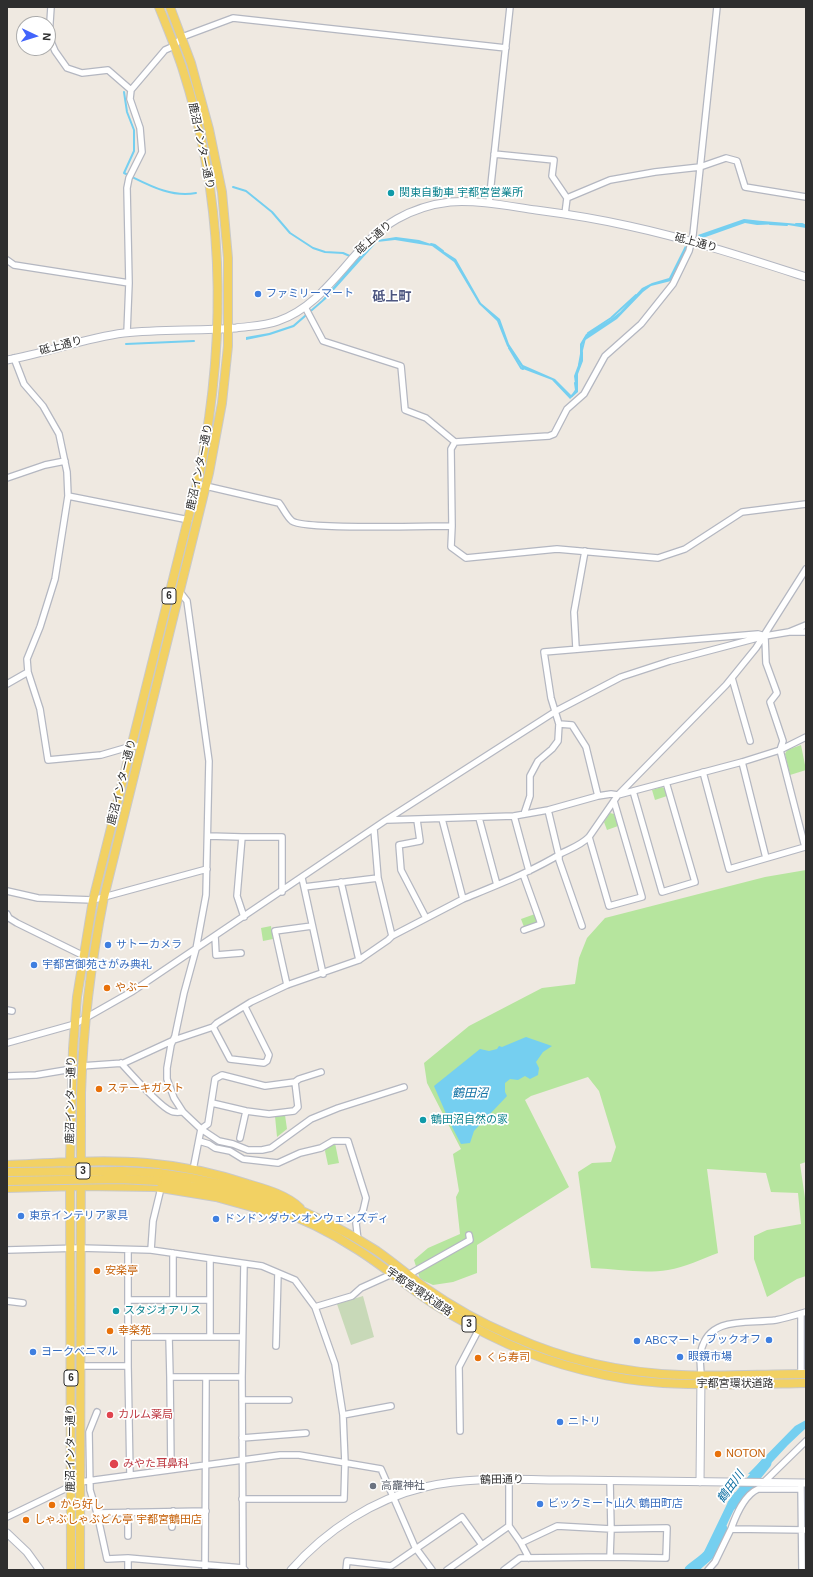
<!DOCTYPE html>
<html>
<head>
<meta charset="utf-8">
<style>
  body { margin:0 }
  #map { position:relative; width:813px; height:1577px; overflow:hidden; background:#efe9e1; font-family:Helvetica,sans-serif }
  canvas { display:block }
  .frame { position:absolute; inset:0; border:8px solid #2e2e2e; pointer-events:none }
  .north { position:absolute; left:16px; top:16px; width:40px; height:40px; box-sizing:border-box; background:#fff; border:1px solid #ababab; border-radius:50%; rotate:94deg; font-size:11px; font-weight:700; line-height:16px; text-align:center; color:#2e2e2e }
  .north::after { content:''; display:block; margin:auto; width:14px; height:18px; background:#4264fb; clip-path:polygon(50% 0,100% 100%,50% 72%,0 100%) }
</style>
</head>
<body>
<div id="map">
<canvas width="813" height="1577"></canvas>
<div class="frame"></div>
<div class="north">N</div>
</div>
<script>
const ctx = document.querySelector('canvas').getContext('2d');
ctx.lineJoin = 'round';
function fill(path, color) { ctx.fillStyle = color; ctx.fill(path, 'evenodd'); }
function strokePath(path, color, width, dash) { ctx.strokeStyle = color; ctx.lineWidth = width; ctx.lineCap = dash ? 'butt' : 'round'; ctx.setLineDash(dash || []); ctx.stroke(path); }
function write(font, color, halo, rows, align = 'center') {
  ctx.font = font + ' Helvetica,"Noto Sans JP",sans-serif'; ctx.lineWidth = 3.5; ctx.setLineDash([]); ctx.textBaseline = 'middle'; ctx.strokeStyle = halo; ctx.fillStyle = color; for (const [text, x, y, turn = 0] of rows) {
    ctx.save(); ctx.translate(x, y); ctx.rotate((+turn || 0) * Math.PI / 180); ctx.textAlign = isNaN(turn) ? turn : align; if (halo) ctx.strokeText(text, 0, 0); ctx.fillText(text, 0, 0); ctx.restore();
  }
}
const green = new Path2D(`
  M801 745 806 770 790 775 785 754 787 750Z
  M662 787 665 789 667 796 655 800 652 790Z
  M610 813 614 814 618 826 607 830 604 822Z
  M806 870V1162L800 1164 806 1205V1276L797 1279 767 1297 754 1259V1236L767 1230 801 1224 798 1193 771 1192 766 1173 707 1169 718 1253C702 1259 685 1267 668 1270 643 1274 616 1269 591 1268L578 1172 592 1163 611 1162 616 1147 599 1091 588 1077 531 1096 525 1100 569 1187 477 1245V1273L453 1282 433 1285 420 1279 414 1260 428 1248 460 1234 456 1197 459 1191 453 1154 461 1149 427 1083 424 1063 469 1026 542 988 575 984 579 958 587 938 605 918 765 877Z
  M535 914 537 920 535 924 524 927 521 919Z
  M271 926 273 939 263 941 261 928Z
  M285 1115 287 1129 277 1137 275 1116Z
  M335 1143 339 1163 328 1165 325 1151 326 1148Z`);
const cemetery = new Path2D(`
  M363 1296 374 1337 351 1345 337 1304Z`);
const water = new Path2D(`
  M744 219C765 222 785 222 806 225V228L782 224 757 225 745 223 700 239 698 235Z
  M396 237 419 240 434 245 456 259 481 303 500 319 509 344 523 365 555 379 571 395 576 391 574 376 580 360V344L586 334 611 319 620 312 642 288 652 283 669 278 685 246 687 248 671 281 651 286 643 292 617 319 584 341 582 346 583 352V361L578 374V392L570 399 552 380 523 369 507 346 497 321 479 304 454 262 432 246 395 240 377 242 326 299 294 327 270 335 246 340V337L269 333 293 325 322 300 364 251 377 240Z
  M526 1037 552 1046 543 1052 536 1062 539 1068 538 1075 530 1079 525 1076 518 1080 510 1079 505 1083V1092L507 1096 474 1131 470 1143 461 1144 451 1125 434 1086 480 1049 489 1051 497 1049 499 1046 502 1047Z
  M806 1420V1428L788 1445 761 1474H748L795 1426Z
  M735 1492 744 1493C727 1517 721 1548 700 1570H691L700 1560 728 1502Z`);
const stream = new Path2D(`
  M124 92 127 112 134 130V151L124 173C147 184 170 198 196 193
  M233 187 246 191 272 212 290 233 313 248 325 252 343 253 352 257
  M770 224 787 225
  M796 224H802L806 226
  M431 244 435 245 443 251
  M588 333 611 318 636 295
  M126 344 194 341
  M509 348 521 368 523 369
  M582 350 585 338
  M579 365 581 354
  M572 396 576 390 575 383`);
const river = new Path2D(`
  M733 1504 766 1463
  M690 1570C708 1556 716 1552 722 1529`);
const minor = new Path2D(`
  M51 7 49 37 55 51 67 68 82 73 108 70 131 90 130 99 140 128 142 152 129 178 127 188 129 283 127 333
  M131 90 165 50 174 46 182 37 233 18 506 48
  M494 154 554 160 552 176 567 198
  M489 203 510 7
  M565 214 567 198 610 180 655 172 700 167 726 158 737 161 745 187 806 197
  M7 260 14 265 129 283
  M305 307 323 341 401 366 405 410 426 418 455 442 549 436 554 434 567 409 584 394 605 356 641 324 673 284 689 251 693 235 717 7
  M14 358 24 384 43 406 59 434 67 472 68 496
  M455 442 451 449 452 526 451 547 466 558 557 549 658 558 685 549 742 512 806 504
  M7 478 45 465 65 461
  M197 484 279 503C283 508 287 517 292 521 304 530 429 526 452 526
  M171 589 180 592 187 601 209 761 206 895 196 949 184 993 175 1036 171 1045 167 1068V1079L174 1098 183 1112 201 1129 193 1170
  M791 632H806
  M576 648 574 612 585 551
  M28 672 40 709 48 760 101 755 132 746H141
  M732 678 750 741
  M7 684 28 672 27 659 40 627 55 579 68 496 189 520
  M742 762 766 858
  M703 772 729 869 805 847 780 750 806 737
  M633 791 662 892 695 882 666 782
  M598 796 586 747 572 725 559 724 551 698 544 652 758 634 765 636
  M548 810 559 856V860L582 926
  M524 814 530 796V776L538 761 552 749 558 741 559 724
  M514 816 529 871
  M479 818 497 885
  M442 819 463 899C497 885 531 872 562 853 572 848 581 845 589 837L618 795 726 685 756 648 806 569
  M387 820 514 816 548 810 598 796 611 794 618 795 742 762 780 750 783 741 770 702 777 693 766 663 765 637
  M417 820 420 841 399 845 401 870 426 918
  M374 829 378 878
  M208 836 242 837
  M589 837 609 906 642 897 614 801
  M523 874 541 924 524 930
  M302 878 304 887 378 878 392 936
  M341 882 359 960
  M304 887 323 974
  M7 891 38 898 93 900 207 869
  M7 914 9 918 17 923 84 956
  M244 917 237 896 242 837H282V892
  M215 936 216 955 241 953
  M287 985 275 931 312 926
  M7 1010 12 1011
  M213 1027 230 1059 264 1063 267 1061 269 1055 245 1007
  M7 1043 75 1024 133 991 386 820 556 711 621 677 670 661 765 636 789 632 806 625
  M121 1063C130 1073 162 1108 171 1111 174 1113 179 1112 183 1112
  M81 1066 124 1063 174 1040 213 1027 217 1023 251 1002 287 985 359 960 388 940 392 936 463 899
  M321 1072 299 1079 295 1082 265 1086 222 1075 215 1079 208 1124 201 1129 219 1141 233 1144 248 1150H262L271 1148 311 1119 338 1108 404 1087
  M7 1076 36 1075 72 1069
  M212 1103 246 1111 269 1114 294 1111 298 1107 295 1082
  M240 1138 246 1111
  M199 1141 209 1144 215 1148 230 1151 243 1159 278 1163 300 1153 321 1148 333 1141H348L366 1198 363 1211 356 1223 358 1240
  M7 1250 80 1248 151 1250 262 1266 295 1280 315 1307 335 1364 343 1415 345 1463 344 1499H242
  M128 1250V1366L130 1475
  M151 1250 153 1221 161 1188
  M173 1253V1300
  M408 1275 470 1240 469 1235
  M128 1300H210
  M7 1301 23 1303
  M315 1307 352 1296 361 1288 392 1274
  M801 1314V1374
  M128 1337H242
  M169 1337 170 1377H242
  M210 1337V1259
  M276 1346 278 1273
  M80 1366H128
  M701 1376C701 1368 699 1359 701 1351 709 1315 749 1324 776 1320 786 1318 796 1315 806 1312
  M170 1377 171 1469
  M242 1400H289
  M97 1412 89 1432 90 1490 97 1513 107 1559 128 1558 243 1568 245 1570
  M343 1415 391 1406
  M460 1431 459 1367 479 1329
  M242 1438 306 1433
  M509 1480V1526L521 1543
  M80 1482 280 1455H299L381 1469 415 1547 432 1570
  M763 1483 806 1441
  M801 1486 802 1570
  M128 1512V1536
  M97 1513 206 1511
  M7 1517 71 1486
  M172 1527 173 1511
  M731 1529C736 1515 744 1495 758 1489H801
  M529 1558 521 1543 557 1526 611 1529 667 1528 666 1558 610 1557
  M243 1568 242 1377 244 1264
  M128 1570V1558
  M205 1570 206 1378
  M346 1570 347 1561 391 1566 462 1517 482 1545
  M447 1570 509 1526
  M504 1570 520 1558 610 1557 611 1529 610 1480
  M708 1570 715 1562 731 1529 806 1530`);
const tertiary = new Path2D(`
  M7 360C47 353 84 338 124 333 161 329 199 331 236 328 250 326 265 326 278 321 330 303 351 245 397 219 413 210 432 204 450 202 479 200 508 206 536 210 567 214 598 219 629 226 689 239 747 258 806 277
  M700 1482 701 1376
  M7 1533 27 1552 40 1570
  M291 1570C326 1530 374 1499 425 1487 472 1476 522 1480 570 1480 649 1481 727 1482 806 1483`);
const primary = new Path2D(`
  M7 1165C53 1163 101 1159 147 1163 181 1166 215 1173 248 1184 265 1189 287 1195 300 1208
  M159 1173C237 1183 311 1208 377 1251 393 1262 408 1275 424 1287 451 1306 481 1323 512 1336 565 1360 623 1373 681 1375 722 1377 764 1374 806 1374
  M158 1181C230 1190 297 1210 358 1250 385 1267 410 1289 437 1306 459 1320 484 1333 508 1344 553 1365 613 1380 663 1383 710 1386 758 1384 806 1383
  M7 1188 80 1186 155 1187 216 1197 284 1216
  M71 1570 70 1162 73 1049 77 997 93 900 200 471C227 335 225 200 182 67 175 46 167 27 159 7
  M80 1570 81 1093C83 1027 91 962 104 897L209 473 222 403 228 346V258L222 192 209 129 191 63 170 7`);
const primaryBridge = new Path2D(`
  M7 1172 122 1171 159 1173
  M7 1181 120 1179 158 1181`);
const markers = [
  [391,193,4,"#0f9aa8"],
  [258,294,4,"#3f7fe0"],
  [108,945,4,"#3f7fe0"],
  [34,965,4,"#3f7fe0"],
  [107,988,4,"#e8710a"],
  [99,1089,4,"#e8710a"],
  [423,1120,4,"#0f9aa8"],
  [21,1216,4,"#3f7fe0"],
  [216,1219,4,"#3f7fe0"],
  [97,1271,4,"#e8710a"],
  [116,1311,4,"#0f9aa8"],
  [110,1331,4,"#e8710a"],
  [769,1340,4,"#3f7fe0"],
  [637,1341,4,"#3f7fe0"],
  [33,1352,4,"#3f7fe0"],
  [680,1357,4,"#3f7fe0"],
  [478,1358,4,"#e8710a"],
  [110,1415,4,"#e0444e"],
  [560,1422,4,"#3f7fe0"],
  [718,1454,4,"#e8710a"],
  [114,1464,5,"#e0444e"],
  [373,1486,4,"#6b7280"],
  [540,1504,4,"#3f7fe0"],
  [52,1505,4,"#e8710a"],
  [26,1520,4,"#e8710a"]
];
const shields = [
  [169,596,14],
  [83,1171,14],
  [469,1324,14],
  [71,1378,14]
];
const shieldNames = [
  ["6",169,596],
  ["3",83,1171],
  ["3",469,1324],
  ["6",71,1378]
];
const streetNames = [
  ["鹿沼インター通り",201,146,78],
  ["砥上通り",374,238,-41],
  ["砥上通り",696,243,15],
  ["砥上通り",61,346,-15],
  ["鹿沼インター通り",200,467,-78],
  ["鹿沼インター通り",122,782,-76],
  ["鹿沼インター通り",71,1100,-89],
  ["宇都宮環状道路",419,1292,34],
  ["宇都宮環状道路",735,1384],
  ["鹿沼インター通り",71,1448,-90],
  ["鶴田通り",502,1480,-1]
];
const cultureNames = [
  ["関東自動車 宇都宮営業所",399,193],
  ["鶴田沼自然の家",431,1120],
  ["スタジオアリス",124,1311]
];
const shopNames = [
  ["ファミリーマート",266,294],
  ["サトーカメラ",116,945],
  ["宇都宮御苑さがみ典礼",42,965],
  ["東京インテリア家具",29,1216],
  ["ドンドンダウンオンウェンズディ",224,1219],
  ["ブックオフ",761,1340,"right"],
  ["ABCマート",645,1341],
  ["ヨークベニマル",41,1352],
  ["眼鏡市場",688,1357],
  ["ニトリ",568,1422],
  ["ビックミート山久 鶴田町店",548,1504]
];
const foodNames = [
  ["やぶ一",115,988],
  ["ステーキガスト",107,1089],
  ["安楽亭",105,1271],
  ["幸楽苑",118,1331],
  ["くら寿司",486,1358],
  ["NOTON",726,1454],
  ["から好し",60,1505],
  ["しゃぶしゃぶどん亭 宇都宮鶴田店",34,1520]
];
const healthNames = [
  ["カルム薬局",118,1415],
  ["みやた耳鼻科",123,1464]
];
const worshipNames = [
  ["高靇神社",381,1486]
];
const waterNames = [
  ["鶴田沼",470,1094],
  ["鶴田川",731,1487,-54]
];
const quarterNames = [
  ["砥上町",392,297]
];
fill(green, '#b6e59e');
fill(cemetery, '#c8d9b8');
fill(water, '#75cff0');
strokePath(stream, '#75cff0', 2);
strokePath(river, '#75cff0', 11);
strokePath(minor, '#b4b7c1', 8);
strokePath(tertiary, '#b4b7c1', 9);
strokePath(primary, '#c9c9c9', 10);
strokePath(minor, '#fff', 5.5);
strokePath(tertiary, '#fff', 7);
strokePath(primary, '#f2d163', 8);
strokePath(primaryBridge, '#c9c9c9', 10, []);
strokePath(primaryBridge, '#f2d163', 8);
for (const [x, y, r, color] of markers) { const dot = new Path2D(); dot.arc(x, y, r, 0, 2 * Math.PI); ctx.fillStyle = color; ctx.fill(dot); strokePath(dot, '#fff', 1.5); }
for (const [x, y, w] of shields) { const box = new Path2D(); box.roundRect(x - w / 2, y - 8, w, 16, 3); ctx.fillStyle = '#fff'; ctx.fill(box); strokePath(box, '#2e2e2e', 1); }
write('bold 10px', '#2e2e2e', null, shieldNames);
write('11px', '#2e2e2e', '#fff', streetNames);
write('11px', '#0d838f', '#fff', cultureNames, 'left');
write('11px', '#366cbe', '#fff', shopNames, 'left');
write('11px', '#c56008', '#fff', foodNames, 'left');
write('11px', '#be3a42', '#fff', healthNames, 'left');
write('11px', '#5b616d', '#fff', worshipNames, 'left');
write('italic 12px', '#0d6fa3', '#fff', waterNames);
write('bold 13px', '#4d5680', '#fff', quarterNames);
</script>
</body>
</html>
